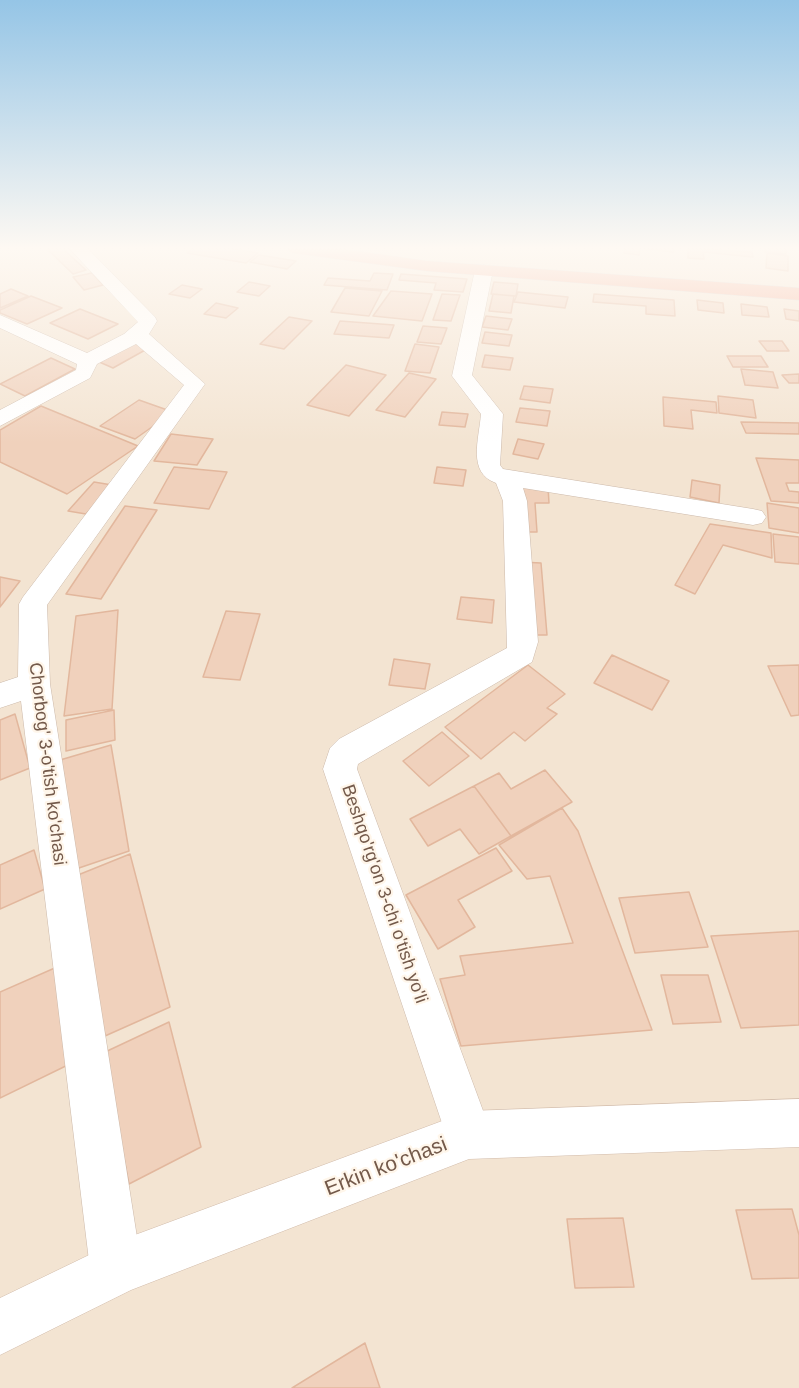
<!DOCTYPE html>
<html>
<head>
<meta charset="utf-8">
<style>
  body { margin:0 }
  canvas { display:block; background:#fcf2e4 }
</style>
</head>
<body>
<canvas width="799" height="1388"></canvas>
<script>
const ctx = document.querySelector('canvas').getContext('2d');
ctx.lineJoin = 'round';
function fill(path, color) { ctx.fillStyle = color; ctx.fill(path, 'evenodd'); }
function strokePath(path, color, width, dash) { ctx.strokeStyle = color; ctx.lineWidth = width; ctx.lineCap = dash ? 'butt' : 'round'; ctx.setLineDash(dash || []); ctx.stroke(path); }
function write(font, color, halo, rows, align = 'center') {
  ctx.font = font + ' Arial,sans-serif'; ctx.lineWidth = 4.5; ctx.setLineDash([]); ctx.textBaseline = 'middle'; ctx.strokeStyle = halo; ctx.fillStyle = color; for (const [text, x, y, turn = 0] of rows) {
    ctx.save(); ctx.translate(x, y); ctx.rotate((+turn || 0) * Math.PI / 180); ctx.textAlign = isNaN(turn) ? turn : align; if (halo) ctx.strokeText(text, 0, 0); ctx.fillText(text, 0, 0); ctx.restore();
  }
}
const residential = new Path2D(`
  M0 248H799V1388H0Z`);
const building = new Path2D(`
  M46 248H62L86 270 73 274Z
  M193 248H228L258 253 246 263 187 253Z
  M625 248H674L673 252 640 248 639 255 624 253Z
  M688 248 752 252 753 257 703 252 704 259 688 258Z
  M765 248H786V254L765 252Z
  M767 253 788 256V271L766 268Z
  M259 255 296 261 287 269 250 262Z
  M92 273 103 285 84 290 73 277Z
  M374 273 393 274 387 290 324 285 328 278 370 281Z
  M401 274 467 279 463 292 434 290 436 283 399 280Z
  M249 282 270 286 259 296 237 292Z
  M494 282 518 284 516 296 491 294Z
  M182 285 202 289 190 298 169 294Z
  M345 288 382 291 369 316 331 312Z
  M11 289 28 296 0 308V294Z
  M391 291 432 294 422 321 373 316Z
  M518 292 568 297 565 308 514 302Z
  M442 294 460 295 451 321 433 320Z
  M493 294 514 296 511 313 489 311Z
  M594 294 674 300 675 316 646 314V306L593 302Z
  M31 296 62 308 27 324 0 313V310Z
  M697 300 723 303 724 313 698 310Z
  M216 303 238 308 226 318 204 314Z
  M741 304 767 307 769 317 742 315Z
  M80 309 118 324 88 339 50 323Z
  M784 309 799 311V321L786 319Z
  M486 316 512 319 508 330 482 327Z
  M289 317 312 321 284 349 260 344Z
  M340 321 394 325 389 338 334 334Z
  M423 326 447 328 441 344 417 342Z
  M485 332 512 335 509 346 482 343Z
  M759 341H782L789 351H767Z
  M131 342 147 349 113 368 97 361Z
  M415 344 439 347 430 373 405 371Z
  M485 355 513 358 510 370 482 367Z
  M727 356H761L768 367H733Z
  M51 358 75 369 25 396 0 384Z
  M346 365 386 375 349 416 307 405Z
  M741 369 773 372 778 388 745 385Z
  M409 373 436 379 405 417 376 410Z
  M799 374V383H789L782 375Z
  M524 386 553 389 550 403 520 399Z
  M718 396 753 400 756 418 719 413Z
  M663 397 716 402 717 413 691 410 693 429 664 426Z
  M139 400 173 412 135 439 100 426Z
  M41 406 138 446 67 494 0 462V430Z
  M520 408 550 411 547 426 516 422Z
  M442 412 468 414 465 427 439 425Z
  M741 422 799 423V434L746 433Z
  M171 434 213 439 197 465 154 461Z
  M518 439 544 444 538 459 513 454Z
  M756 458 799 460V483H786L789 491 799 492V503L771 501Z
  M174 467 227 472 209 509 154 503Z
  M437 467 466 470 463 486 434 483Z
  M692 480 720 485 719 503 690 497Z
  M94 482 112 485 86 514 68 511Z
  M519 485 548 487 549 503H535L537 532H520Z
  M767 503 799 508V533L769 528Z
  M125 506 157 510 101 599 66 594Z
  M710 524 771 533 772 558 723 545 695 594 675 585Z
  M773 534 799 537V564L775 562Z
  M521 562 541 563 547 635H526Z
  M0 577 20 581 0 607Z
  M461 597 494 600 492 623 457 619Z
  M118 610 112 709 64 716 76 616Z
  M226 611 260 614 240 680 203 677Z
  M612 655 669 681 652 710 594 683Z
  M394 659 430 664 425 689 389 685Z
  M528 665 565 694 547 708 557 714 525 741 514 732 481 759 445 727Z
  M799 665V715L791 716 768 666Z
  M114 710 115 740 66 751V720Z
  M15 714 30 768 0 780V720Z
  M442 732 469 756 429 786 403 761Z
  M111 745 129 851 73 870 60 760Z
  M545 770 572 802 511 836 474 786 499 773 511 789Z
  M474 786 511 836 479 854 460 829 428 846 410 819Z
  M562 808 578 831 652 1030 461 1046 440 979 465 975 460 956 573 943 550 876 527 879 499 845Z
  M496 848 512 871 458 900 475 927 438 949 406 895Z
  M34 850 45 889 0 909V865Z
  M130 854 170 1007 105 1036 73 877Z
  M689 892 708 947 635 953 619 898Z
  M799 931V1025L741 1028 711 936Z
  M57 967 76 1061 0 1098V992Z
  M661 975H708L721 1022 673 1024Z
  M169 1022 201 1147 129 1184 103 1053Z
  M792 1209 799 1235V1278L752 1279 736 1210Z
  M623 1218 634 1287 575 1288 567 1219Z
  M365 1343 380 1388H292Z`);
const street = new Path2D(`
  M69 248H87L155 317 157 321 149 334 205 384 47 605 50 684 142 1269 134 1287 116 1295 98 1287 90 1269 21 701 0 708V683L18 677 19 604 23 597 184 385 136 344 97 364 90 378 0 426V410L76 370 77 364 0 328V315L87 353 124 334 138 322Z
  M484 265 493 270 472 375 503 414 500 465 503 469 753 509 762 511 766 517 762 523 753 525 523 488 527 501 538 642 532 662 358 764 357 769 492 1135 485 1151 469 1158 453 1151 446 1135 323 769 330 748 339 739 507 648 503 501 496 483C467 473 479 439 481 414L452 376 475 270Z`);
const secondary = new Path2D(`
  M799 1099V1147L469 1159 131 1290 0 1355V1298L116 1242 469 1111Z`);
const highway = new Path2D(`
  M285 248H335L427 261 799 288V300L427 271 293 253Z`);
const streetNames = [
  ["Chorbog' 3-o'tish ko'chasi",47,764,83],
  ["Beshqo'rg'on 3-chi o'tish yo'li",384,894,71]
];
const nearStreetnames = [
  ["Erkin ko'chasi",386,1167,-21]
];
fill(residential, '#f3e4d2');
fill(building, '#f0d1bc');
strokePath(building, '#e2b79d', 1.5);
strokePath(street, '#cdbaab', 1);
strokePath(secondary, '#d2bcab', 1);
strokePath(highway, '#d8d1cc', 1);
fill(street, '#fff');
fill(secondary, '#fff');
fill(highway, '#f4b39c');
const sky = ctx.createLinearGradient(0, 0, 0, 443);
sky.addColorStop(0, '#95c5e6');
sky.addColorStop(0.56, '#fef9f3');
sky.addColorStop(1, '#fef9f300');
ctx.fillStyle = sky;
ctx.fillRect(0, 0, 799, 443);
write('18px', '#73594a', '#fff6ea', streetNames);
write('21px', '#73594a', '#fff6ea', nearStreetnames);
</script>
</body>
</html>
